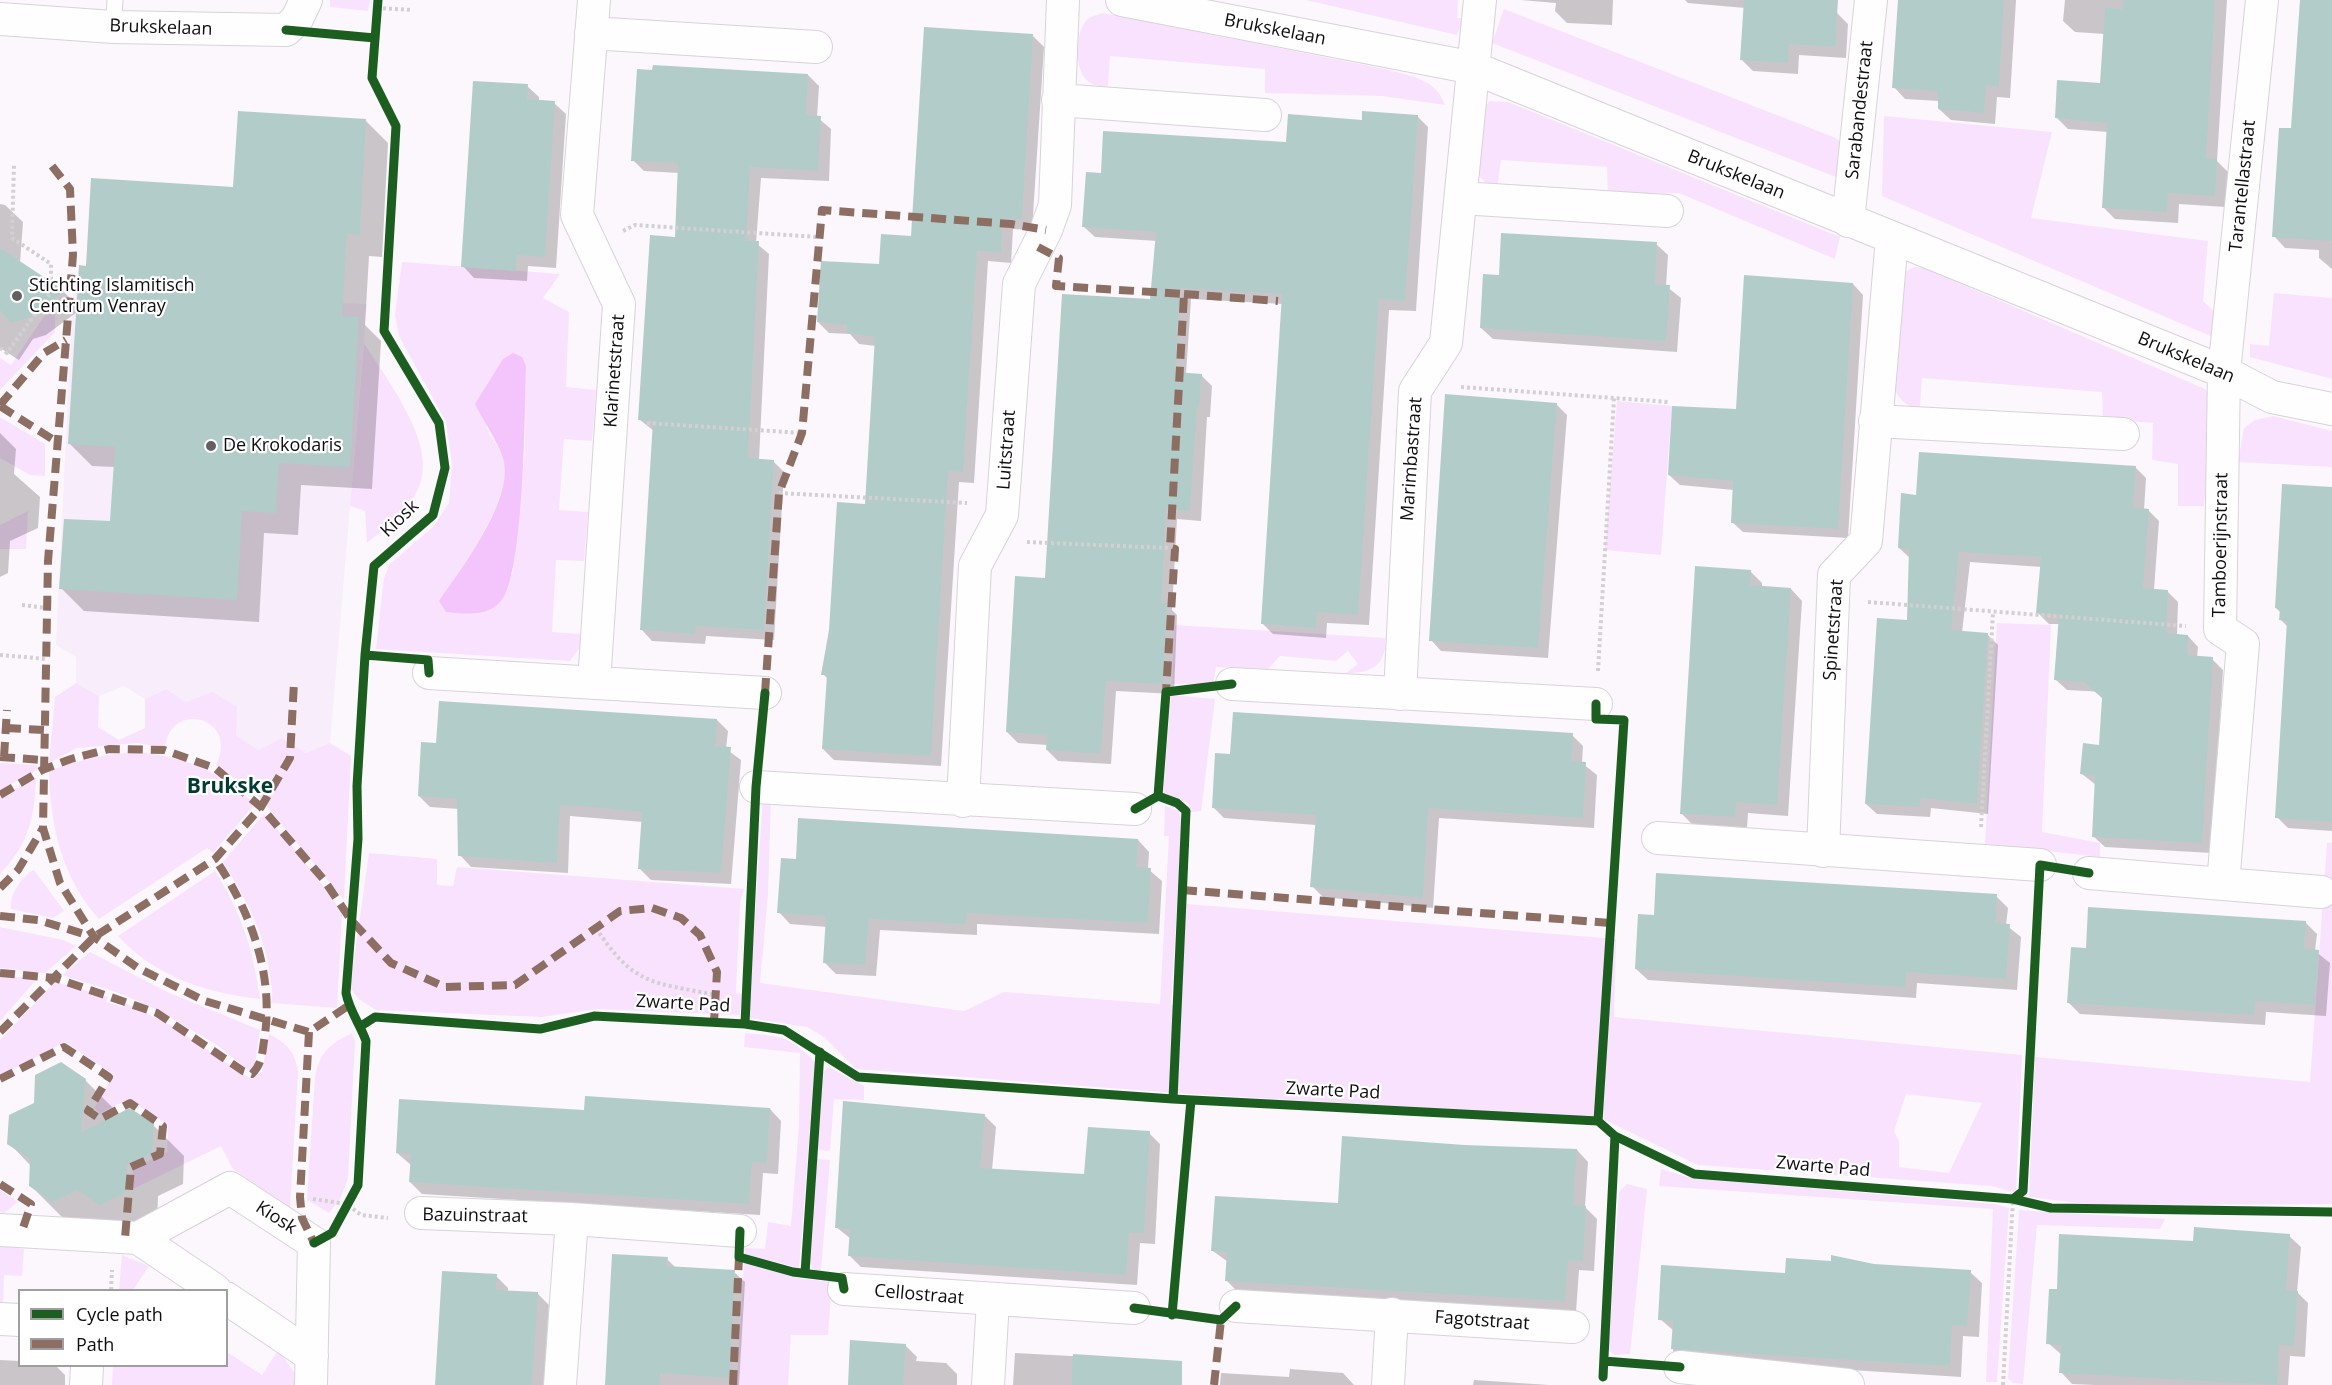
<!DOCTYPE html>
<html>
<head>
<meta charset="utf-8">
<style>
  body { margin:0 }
  #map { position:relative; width:2332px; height:1385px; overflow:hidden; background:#fcf7fc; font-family:"Open Sans",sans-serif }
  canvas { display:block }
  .legend { position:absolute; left:18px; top:1289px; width:210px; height:78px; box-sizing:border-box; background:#fff; border:2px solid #9f9ea0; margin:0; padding:8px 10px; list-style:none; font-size:18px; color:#100d11 }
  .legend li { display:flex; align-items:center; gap:12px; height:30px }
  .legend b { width:30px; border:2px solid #9f9ea0 }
</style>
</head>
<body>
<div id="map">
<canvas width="2332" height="1385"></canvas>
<ul class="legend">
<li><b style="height:8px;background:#1b5e20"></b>Cycle path</li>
<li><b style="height:8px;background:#8d6e63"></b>Path</li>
</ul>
</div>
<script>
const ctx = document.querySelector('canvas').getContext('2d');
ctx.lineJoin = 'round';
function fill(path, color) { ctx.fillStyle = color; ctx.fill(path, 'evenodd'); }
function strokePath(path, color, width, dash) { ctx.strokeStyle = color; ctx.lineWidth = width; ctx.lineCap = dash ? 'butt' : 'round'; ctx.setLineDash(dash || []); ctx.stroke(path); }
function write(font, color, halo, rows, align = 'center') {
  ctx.font = font + ' "Open Sans",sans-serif'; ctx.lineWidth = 4.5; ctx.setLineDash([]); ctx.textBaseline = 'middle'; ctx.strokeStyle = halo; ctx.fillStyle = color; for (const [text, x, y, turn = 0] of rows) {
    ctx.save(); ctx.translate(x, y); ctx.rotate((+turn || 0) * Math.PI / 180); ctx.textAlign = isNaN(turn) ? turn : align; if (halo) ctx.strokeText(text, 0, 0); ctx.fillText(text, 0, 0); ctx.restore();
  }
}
const built = new Path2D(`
  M73 293 367 304 330 743 306 753 282 738 258 750 236 735 212 692 186 702 166 689 145 699 124 686 99 696 76 683V657L56 645Z`);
const green = new Path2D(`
  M330 0H370L368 11 330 7Z
  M1306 0H1458L1457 18H1464L1457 35Z
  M1504 9 1836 138 1844 146 1836 177 1492 43Z
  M1102 13 1385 69C1409 76 1436 78 1445 105L1382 96 1265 93V69L1110 56 1108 86C1069 92 1073 29 1089 18 1092 16 1098 15 1102 13Z
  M1489 101 1508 102 1840 237 1835 259 1679 193 1608 195 1607 167 1501 160 1497 189 1488 185 1478 175 1479 118Z
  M1884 116 2052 132 2031 218 2208 241 2203 301 2224 321 2215 338 1882 196Z
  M402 262 560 274 543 298 569 312 566 387 596 390 592 441 564 439 559 510 588 512 584 561 556 560 552 632 580 634 581 646 570 661 376 649 384 578 390 564 433 527 449 503 452 464 446 422 399 336 395 315ZM526 366 525 451 512 575 454 579C472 554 513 491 504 460 500 449 491 437 486 427Z
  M1914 267 1924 268 2205 389 2213 400 2204 506H2178V464L2152 460 2153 423 2103 419 2102 392 1922 378 1920 406 1914 409C1899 400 1895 394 1892 378L1903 273Z
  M2274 293 2332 298V379L2250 357V344L2269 346Z
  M55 300V332L0 390V358L11 365Z
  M364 343C386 379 440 446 418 489 407 512 386 527 367 543L365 511 350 506Z
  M1617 401 1672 406 1661 555 1605 550Z
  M2273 416 2332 431V467L2238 462 2244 428 2255 420Z
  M0 417 45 444V476L30 475 0 458Z
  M28 511 26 549H0V525Z
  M1997 623 2051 625 2042 832 2100 843V857L1985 844Z
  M1175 625 1385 638C1387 665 1371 674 1346 673L1358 664 1348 651 1336 661 1280 656 1268 669 1216 667 1213 685 1172 684Z
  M76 683 99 696 98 727 119 740 145 728V699L166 689 186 702 212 692 237 707 236 735 258 750 282 738 306 753 330 743 351 756 344 900 260 798 216 765C240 717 170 699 165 748L138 743 77 748 49 763 55 697Z
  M1171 695 1215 699 1201 811 1191 812 1188 803 1163 794Z
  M140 752C193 760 214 769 255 804L213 853 207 848 99 919C62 878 50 825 49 771 80 760 107 753 140 752Z
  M0 763 37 765V770L0 790Z
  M36 778C34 820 29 843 0 874V797Z
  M763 797 771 798 768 894 760 983 964 1011 1004 992 1160 1004 1169 836H1164L1165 806 1179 811 1182 821 1171 1005 1181 1006 1186 904 1616 939 1614 1017 2022 1055 2016 1193 1992 1186 1698 1165 1601 1118 1189 1094 856 1069 824 1037 807 1027 748 1018ZM1906 1094 1982 1103 1949 1173 1899 1167V1141L1894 1131Z
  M264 814 298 853 342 912 337 1008 271 1003C274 994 271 985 270 976 264 930 246 900 223 862Z
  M2327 843H2332V1204L2094 1205 2029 1197 2035 1057 2310 1082Z
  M369 853 437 859V885L453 886 457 867 744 889 740 902 736 993 743 994 740 1015 598 1009 541 1017 376 1010 360 1000 350 988Z
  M34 870 64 911 53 918 11 909C9 896 22 875 34 870Z
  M215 871C242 914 253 949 260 999 207 993 155 977 118 936Z
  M0 927 63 940 76 946 45 973 0 968Z
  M90 952 167 992 260 1030 254 1070H248L217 1045 158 1010 116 992 62 975Z
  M0 976 38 978 0 1021Z
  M55 982 108 997 106 1002 122 1007 125 1003 170 1025 251 1079 262 1072 269 1034C286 1042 296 1053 298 1072L290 1208 233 1169 221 1146 131 1190 133 1168 167 1152 168 1125 129 1099 100 1113 94 1108 114 1075 65 1042 0 1076V1040Z
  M352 1033 355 1041 348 1178 340 1199 329 1213 307 1200 315 1078C319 1052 330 1044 352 1033Z
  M745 1033C782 1037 789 1035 815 1062L799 1268 745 1254 744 1248 765 1249 768 1222 791 1226 799 1124 800 1053 744 1047Z
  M829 1067 864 1086V1100L834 1099 830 1151 818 1150 822 1073Z
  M817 1159 830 1160 821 1271H814L810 1263Z
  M1661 1169 1691 1178 1995 1204 2009 1208 1997 1382H1986L1993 1209 1659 1186Z
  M1627 1184 1647 1189 1630 1354 1615 1355 1608 1350 1619 1192Z
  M0 1190 18 1202 4 1213 0 1212Z
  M2019 1210 2165 1219 2160 1229 2037 1225 2023 1384 2013 1383 2008 1379Z
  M0 1246 24 1249 22 1276 4 1275 3 1304H0Z
  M122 1255 149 1266 133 1290H119Z
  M744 1262 798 1278 832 1282 828 1335H791L788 1385H737Z
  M278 1350 299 1379 298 1385H112L113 1366H226L227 1352 262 1375Z`);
const water = new Path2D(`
  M513 353 522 357 526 366C525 407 524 575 501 601 488 617 464 614 446 612L439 601C461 569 512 502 504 462 502 449 482 418 475 404L503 359Z`);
const shadow = new Path2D(`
  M1521 0H1613L1612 25 1567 23 1555 11 1556 3Z
  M1685 0H1837L1836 12 1848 24 1846 58 1799 55 1798 74 1753 71 1742 60 1745 8 1688 3Z
  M1912 0H2016L2010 98 1997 97 1995 124 1951 120 1939 109V101L1905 99 1894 87Z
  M2065 0H2227L2217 161 2228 172 2226 207 2179 204 2178 223 2115 219 2104 208 2108 132 2068 129 2056 117 2101 85 2105 34 2075 32 2063 21Z
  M2301 0H2332V269L2319 258V250L2285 248 2274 236 2293 130Z
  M1033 36 1044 47 1032 230 1013 229 1011 263 988 261 974 483 959 482 941 766 834 760 823 749 828 679 823 674 866 505 876 346 859 344 850 334 829 333 818 322 912 237Z
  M808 75 819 86 817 117 831 129 829 181 761 178 756 243 769 254 759 460 773 461 784 472 774 640 706 636 705 644 652 641 642 630 654 431 640 420 676 239 679 173 644 171 633 160Z
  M527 86 539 97V102L554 103 566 114 556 268 528 266 527 281 474 278 463 266Z
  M1417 116 1428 127 1416 311 1389 310 1369 625 1327 623 1326 638 1273 634 1262 623 1283 304 1191 299 1186 374 1201 375 1212 386 1210 417H1207L1201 521 1177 519 1172 610 1177 615 1174 694 1116 691 1111 764 1058 761 1047 750 1048 745 1018 743 1007 732 1046 580 1151 301 1157 241 1095 237 1083 226 1102 174 1288 144 1363 122Z
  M366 121 388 143 382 257 369 256 365 325 381 341 372 489 301 485 298 535 264 533 259 622 84 611 61 588 112 523 115 467 92 466 69 443 77 312 46 335 33 339 19 360 0 348V204L5 205 23 222 20 263 64 292 78 306 88 268Z
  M1656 244 1668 255 1666 286 1681 298 1677 352 1493 339 1481 328 1500 276Z
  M1853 284 1863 295 1848 538 1743 532 1732 522 1734 490 1680 485 1669 475 1737 411Z
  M1556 404 1567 415 1548 658 1441 651 1431 640Z
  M0 433 16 449 14 474 40 497 38 528 10 541 8 573 0 577Z
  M2135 467 2146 478 2144 510H2148L2159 521 2154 590 2167 591 2178 602 2177 635 2188 636 2198 647 2197 657 2212 659 2223 670 2212 853 2105 847 2094 837 2096 785 2082 774 2100 746 2104 692 2067 690 2056 680 2060 624H2049L2038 613 2042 567 1970 562 1962 633 1987 634 1998 645 1988 814 1931 808 1930 817 1877 814 1866 804 1909 622 1911 559 1899 548 1918 496Z
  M2332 488V831L2288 828 2277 817 2288 627 2281 620V613L2276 608Z
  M1750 571 1762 583V587L1791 589 1802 601 1788 816 1748 813 1747 828 1693 825 1682 814Z
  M717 720 728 731 726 749 741 760 731 884 651 880 640 869 643 822 570 816 568 873 471 867 460 855 459 809 430 807 419 796 438 744Z
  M1572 735 1583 746 1582 763 1597 775 1594 828 1439 818 1433 908 1323 897 1312 886 1316 825 1224 818 1213 807Z
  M1138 840 1149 852 1148 869 1162 881 1159 934 977 924V935L880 930 876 976 836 974 825 963 827 927 790 924 779 912Z
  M1996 896 2008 908 2006 925 2021 937 2017 990 1917 983 1916 998 1648 980 1636 969 1655 916Z
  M2305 922 2317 934 2315 951 2330 963 2326 1016 2266 1012 2265 1025 2080 1014 2068 1002 2087 950Z
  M85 1080 117 1112 116 1116 153 1125 184 1156 183 1184 158 1196 157 1223 132 1235 109 1220 85 1233 62 1217 30 1185 31 1166 9 1143Z
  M770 1109 781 1121 778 1174 763 1173 760 1215 422 1194 410 1182 411 1165 397 1153 586 1111Z
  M984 1115 996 1127 992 1170 1086 1176 1149 1133 1160 1144 1155 1244 1140 1243 1137 1285 861 1267 850 1256 851 1239 836 1227Z
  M1464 1147 1577 1150 1588 1162 1585 1207 1597 1219 1594 1271 1579 1270 1576 1312 1238 1292 1226 1280 1228 1262 1213 1251 1339 1205Z
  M2289 1236 2301 1247 2297 1292 2308 1303 2305 1357 2290 1356 2288 1385H2095L2072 1384 2061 1372 2062 1355 2048 1343 2058 1291 2194 1243Z
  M667 1259 676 1268 734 1272 745 1282 739 1385H605Z
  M1873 1266 1970 1272 1982 1283 1979 1337 1963 1336 1961 1377 1694 1360 1684 1363 1673 1351 1674 1331 1660 1319 1786 1274Z
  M496 1276 508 1288V1292L537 1293 549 1305 544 1385H436Z
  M905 1345 917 1357 916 1361 946 1363 957 1374V1385H849Z
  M1015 1353 1128 1359 1138 1385H1013Z
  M0 1360 20 1361V1366H56L65 1375V1385H0Z
  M1290 1369 1343 1373 1354 1385H1220L1221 1373 1289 1377Z
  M1474 1380 1549 1385H1473Z`);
const building = new Path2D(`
  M1744 0H1838L1835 47 1789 44 1788 63 1740 60Z
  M1898 0H2004L1999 87 1986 86 1984 113 1938 109V91L1892 88Z
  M2123 0H2215L2206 158 2217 159 2215 196 2168 193 2167 212 2102 208 2107 123 2055 118 2057 80 2100 83 2105 8 2122 9Z
  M2300 0H2332V241L2272 237 2279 128H2291Z
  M924 27 1033 34 1022 219 1002 218 1001 252 977 251 963 472 948 471 931 756 822 749 827 675H821L829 630 837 502 865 504 875 337 847 333V325L817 322 821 261 879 264 881 234 911 236Z
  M653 65 808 74 806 115 821 116 818 171 750 167 746 241H759L748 458 774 460 764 630 696 626 695 634 640 630 653 421 638 420 650 235 675 237 678 163 631 161 637 69 652 70Z
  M473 81 528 84 527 99 555 101 545 257 517 255 516 271 461 267Z
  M238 111 366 119 360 235 347 234 342 316 359 317 350 467 279 463 276 513 242 511 237 600 59 589 64 519 110 521 115 447 68 444 79 265 86 266 91 178 233 187Z
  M1362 111 1418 115 1405 301 1379 299 1358 615 1317 612 1316 628 1261 624 1282 294 1180 288 1175 372 1202 374 1199 407H1197L1190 511 1166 509 1161 603H1167L1163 684 1106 681 1101 754 1046 750 1047 735 1006 732 1015 576 1045 578 1062 294 1150 299 1156 232 1082 227 1086 172 1101 173 1103 131 1286 142 1288 114 1362 120Z
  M1501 233 1657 242 1655 284 1670 285 1666 341 1480 328 1483 274 1499 275Z
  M0 248 65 291 29 318 10 323 0 310Z
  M1744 275 1853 283 1838 529 1731 523 1733 481 1668 475 1672 406 1736 409Z
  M1445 394 1557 403 1538 648 1429 641Z
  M1919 452 2136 466 2133 507 2149 509 2143 588 2168 590 2166 633 2188 635 2187 655 2213 657 2202 843 2092 837 2095 776 2080 774 2083 743 2099 745 2102 698 2084 682 2054 680 2059 615 2036 613 2041 557 1959 552 1951 630 1988 633 1977 804 1921 798 1920 807 1865 804 1877 618 1907 620 1909 549 1898 548 1901 493 1916 495Z
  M2282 484 2332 487V822L2275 818 2287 621 2279 620 2280 609 2275 608Z
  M1695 566 1751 570 1750 585 1791 588 1777 805 1736 802 1735 817 1680 814Z
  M439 701 717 719 715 746 731 747 721 873 638 869 642 812 604 808 560 805 557 863 458 856 457 799 418 796 421 742 436 743Z
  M1233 712 1573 733 1571 761 1586 762 1583 818 1428 808 1423 898 1310 887 1316 815 1212 808 1215 753 1230 754Z
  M798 818 1138 839 1136 867 1151 868 1148 923 966 913V924L869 919 865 965 823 963 826 916 777 913 781 858 796 859Z
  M1656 873 1997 894 1995 923 2010 924 2006 979 1906 972 1905 987 1635 969 1638 914 1654 915Z
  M2088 907 2306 921 2304 948 2319 950 2315 1005 2255 1001 2254 1015 2067 1003 2071 947 2086 948Z
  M61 1062 86 1079 81 1132 130 1108 154 1124 152 1153 127 1165 126 1192 100 1205 77 1190 53 1202 29 1186 30 1159 7 1144 9 1115 34 1103 35 1075Z
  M585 1096 770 1108 767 1163 752 1162 749 1204 409 1182 411 1154 396 1153 399 1099 584 1110Z
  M843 1101 985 1114 980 1168 1084 1174 1088 1127 1150 1131 1144 1233H1129L1126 1275 848 1256 850 1229 835 1228Z
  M1342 1136 1464 1145 1577 1149 1573 1205 1586 1206 1583 1261 1568 1260 1565 1301 1225 1281 1227 1252 1211 1251 1215 1196 1338 1203Z
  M2194 1227 2290 1234 2286 1290 2298 1291 2294 1346 2279 1345 2277 1385 2059 1373 2061 1345 2046 1344 2049 1289H2057L2059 1234 2193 1241Z
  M612 1254 668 1257 666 1266 735 1270 729 1378 660 1373V1385H605Z
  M1831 1255 1874 1264 1971 1270 1967 1326 1952 1325 1950 1366 1671 1349 1673 1321 1658 1320 1661 1265 1785 1273 1786 1258 1831 1261Z
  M442 1271 497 1274 496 1290 538 1292 532 1385H435Z
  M850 1340 906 1344 903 1385H848Z
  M1073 1354 1182 1361V1385H1071Z`);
const path = new Path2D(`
  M377 8 413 10
  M623 231 635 225 818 237
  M0 348 7 353 51 292V264L12 238 14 164
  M1461 387 1669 402
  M647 423 802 433
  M779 493 967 503
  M1027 542 1170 548
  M1868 602 2186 626
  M22 605 47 608
  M0 655 46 659
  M1598 671 1614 398
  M1981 827 1993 612
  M596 928C634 986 652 982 716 995
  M313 1199 347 1204 361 1215 388 1218
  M111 1290 112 1270
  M2003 1385 2013 1199`);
const service = new Path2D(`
  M113 27 115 0`);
const minor = new Path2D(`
  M1122 0 1474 68 2224 372 2272 397 2332 409
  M0 19 113 27 286 30 297 19 306 0
  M591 33 816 47
  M1058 100 1265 115
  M1461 198 1667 211
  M1848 221 1871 0
  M1875 421 2123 434
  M429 673 765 693
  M594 683 619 304 577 215 594 0
  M1232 684 1596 704
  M1400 694 1415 391 1446 343 1480 0
  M756 787 1135 809
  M963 801 975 566 1002 515 1019 284 1046 230 1055 205 1063 0
  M1658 838 2040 865
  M1823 851 1834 575 1866 541 1892 238
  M2089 873 2321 892
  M2223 884 2243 644 2220 629 2224 372 2262 0
  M421 1213 572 1219 740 1231
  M0 1230 138 1238 215 1290
  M138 1238 230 1188 314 1243 311 1385
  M844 1289 1134 1308
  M226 1298 312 1356
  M1236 1306 1573 1327
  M0 1319 20 1320
  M1680 1367 1848 1385
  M86 1385 87 1366
  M560 1385 572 1219
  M988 1385 993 1301
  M1388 1385 1392 1314`);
const quiet = new Path2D(`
  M52 166 70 189 73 255 48 561 43 828 60 883 94 937 138 968 205 1001 309 1032 348 1006
  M1038 247 1059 258 1056 286 1184 294 1170 548 1175 549 1166 692
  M1184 294 1278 301
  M0 405 44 353 66 340
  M0 406 57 442
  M765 693 779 493 802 433 822 210 1011 224 1046 230
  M6 728 44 730
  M0 757 43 760
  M4 757 7 710
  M0 795 42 770 71 759 109 749 164 750 215 768 261 807 324 880 351 920 391 963 445 987 515 985 620 911 652 908 681 918 700 935 717 972 714 1022
  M0 888 18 870 43 828
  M1182 890 1611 923
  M0 916 38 920 94 937
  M0 973 55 978 157 1013 243 1071 252 1074C262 1064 262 1054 264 1041 275 976 251 912 215 859
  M0 1032 94 937 215 859 261 807 290 758 294 682
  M309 1032 300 1197 302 1218 314 1243
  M0 1079 64 1047 109 1077 88 1111 100 1119 130 1103 163 1126 160 1154 131 1167 125 1238
  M0 1184 31 1204 22 1231
  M733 1385 739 1257
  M1214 1385 1221 1320`);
const cycleway = new Path2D(`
  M286 30 375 38
  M365 655 428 660 429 673
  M1596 704V719L1624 720 1598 1121
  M1158 796 1166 692 1232 684
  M1135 809 1158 796 1177 803 1186 811 1173 1099
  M745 1024 756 787 765 693
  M361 1026 375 1017 540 1029 594 1016 745 1024 784 1030 858 1077 1173 1099 1598 1121 1615 1136 1694 1174 2013 1199 2051 1208 2332 1212
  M2013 1199 2023 1191 2040 865 2089 873
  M740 1231 739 1257 793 1272 842 1278 844 1289
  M314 1243 332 1233 358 1185 366 1041C360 1024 349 1010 346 993L358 839 357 786 365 655 374 566 433 515 445 468 439 423 384 331 396 126 372 78 378 0
  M805 1273 820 1052
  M1134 1308 1221 1320 1236 1306
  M1172 1315 1191 1100
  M1604 1361 1680 1367
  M1603 1377 1615 1136`);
const markers = [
  [17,296,6,"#635f63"],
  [211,446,6,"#635f63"]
];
const streetNames = [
  ["Brukskelaan",161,28,2],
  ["Brukskelaan",1275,30,11],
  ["Sarabandestraat",1860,110,-84],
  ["Brukskelaan",1736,175,22],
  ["Tarantellastraat",2243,186,-84],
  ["Brukskelaan",2186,358,23],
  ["Klarinetstraat",615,371,-86],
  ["Luitstraat",1007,450,-86],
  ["Marimbastraat",1412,459,-86],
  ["Kiosk",400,519,-44],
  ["Tamboerijnstraat",2221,545,-89],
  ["Spinetstraat",1834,630,-86],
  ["Zwarte Pad",683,1004,3],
  ["Zwarte Pad",1333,1091,3],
  ["Zwarte Pad",1823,1167,5],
  ["Bazuinstraat",475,1216,1],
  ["Kiosk",276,1218,33],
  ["Cellostraat",919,1295,5],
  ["Fagotstraat",1482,1321,4]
];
const poiNames = [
  ["Stichting Islamitisch",29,286],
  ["Centrum Venray",29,307],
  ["De Krokodaris",223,446]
];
const quarterNames = [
  ["Brukske",230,787]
];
fill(built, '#f8edfa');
fill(green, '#f9e2fd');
fill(water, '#f4c4fd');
fill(shadow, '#0003');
fill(building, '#b2ccc9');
strokePath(service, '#d7d3d8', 17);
strokePath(minor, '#d7d3d8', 34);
strokePath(path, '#d2d0d2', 4, [3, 3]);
strokePath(service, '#fffeff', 15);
strokePath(minor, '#fffeff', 32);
strokePath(quiet, '#8d6e63', 8, [15, 8]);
strokePath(cycleway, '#1b5e20', 9);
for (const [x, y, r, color] of markers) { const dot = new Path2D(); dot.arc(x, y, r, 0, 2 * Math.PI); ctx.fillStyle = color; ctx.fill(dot); strokePath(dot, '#fff', 2); }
write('18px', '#100d11', '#fff', streetNames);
write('18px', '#100d11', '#fff', poiNames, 'left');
write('bold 21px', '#003c32', '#fff', quarterNames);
</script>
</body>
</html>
